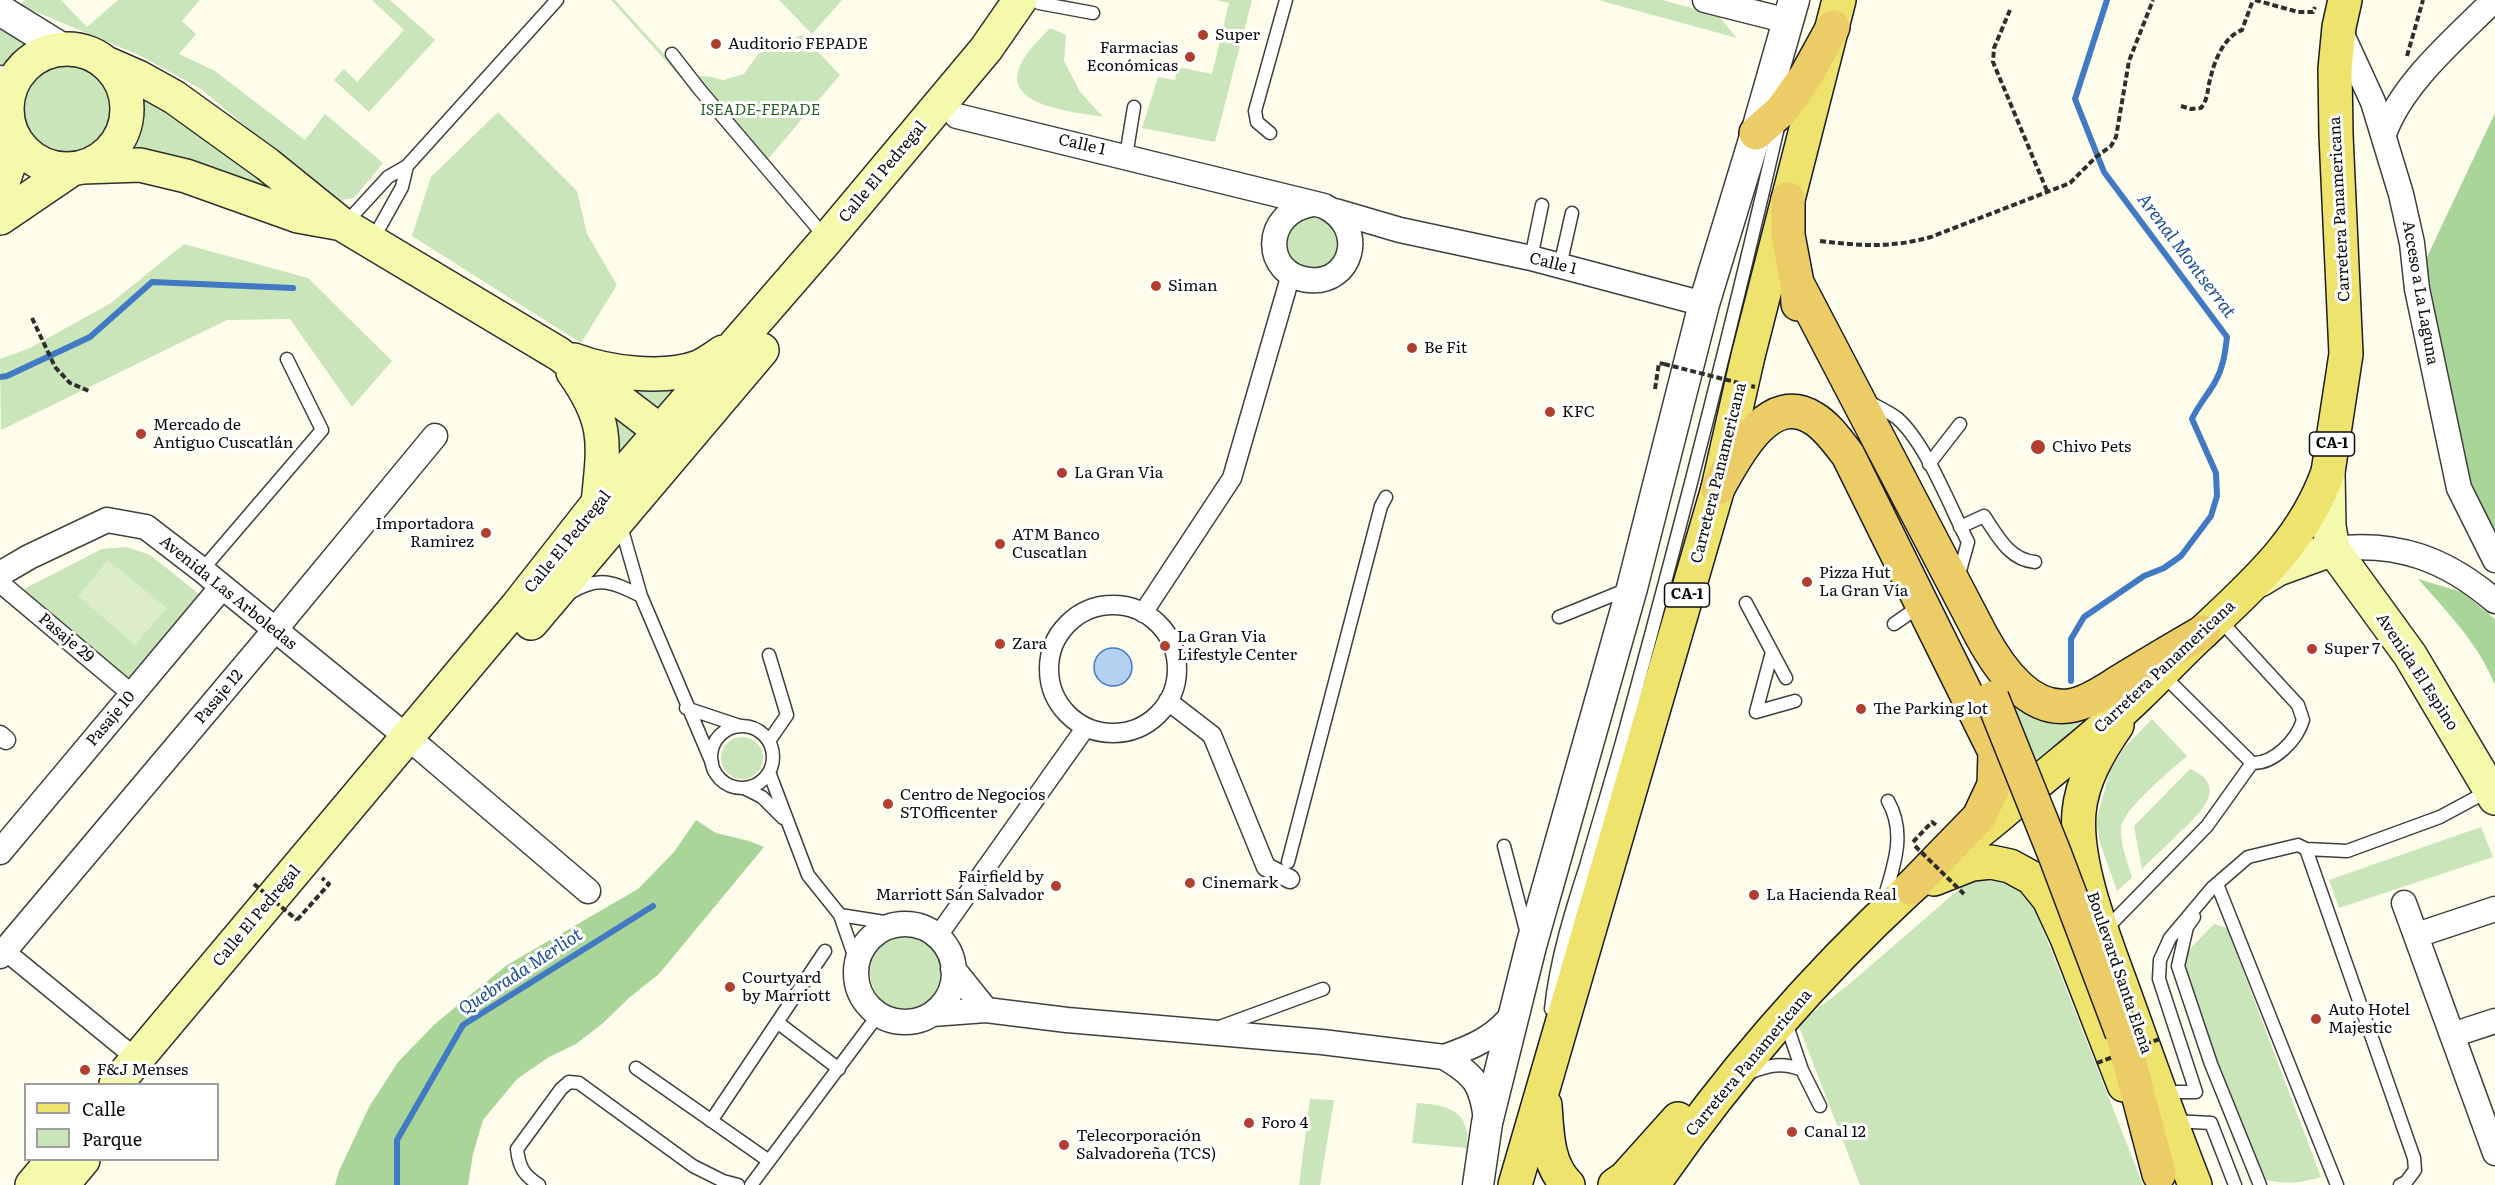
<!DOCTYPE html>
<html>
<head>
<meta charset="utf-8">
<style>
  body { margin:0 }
  #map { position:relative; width:2495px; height:1185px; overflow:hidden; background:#fefdec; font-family:Literata,serif }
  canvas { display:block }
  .legend { position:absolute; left:24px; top:1083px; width:195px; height:78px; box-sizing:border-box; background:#fff; border:2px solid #9e9e9e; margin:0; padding:8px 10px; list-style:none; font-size:18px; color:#0c0c0c }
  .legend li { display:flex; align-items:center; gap:12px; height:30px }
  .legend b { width:30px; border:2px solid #9e9e9e }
</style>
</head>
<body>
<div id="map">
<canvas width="2495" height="1185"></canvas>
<ul class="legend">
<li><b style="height:8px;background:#eee36c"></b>Calle</li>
<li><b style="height:16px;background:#c9e5b9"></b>Parque</li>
</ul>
</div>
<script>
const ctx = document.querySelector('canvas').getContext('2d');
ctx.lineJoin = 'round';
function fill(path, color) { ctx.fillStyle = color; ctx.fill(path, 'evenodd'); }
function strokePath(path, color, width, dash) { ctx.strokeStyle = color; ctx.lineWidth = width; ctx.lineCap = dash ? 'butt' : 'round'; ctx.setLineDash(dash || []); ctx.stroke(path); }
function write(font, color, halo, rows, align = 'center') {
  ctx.font = font + ' Literata,serif'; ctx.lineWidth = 6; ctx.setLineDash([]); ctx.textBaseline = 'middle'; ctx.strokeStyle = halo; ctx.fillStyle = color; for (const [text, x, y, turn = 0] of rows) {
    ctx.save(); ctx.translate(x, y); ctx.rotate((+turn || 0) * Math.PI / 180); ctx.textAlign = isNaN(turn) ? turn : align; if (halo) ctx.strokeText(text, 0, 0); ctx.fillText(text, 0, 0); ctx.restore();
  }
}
const green = new Path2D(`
  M25 0H61L87 27 118 0H200L182 21 196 34 179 54 215 71 305 140 325 114 383 163 354 198 335 201 201 89 141 56 20 5Z
  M372 0H390L435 40 369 112 334 80 344 69 357 82 404 30Z
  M611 0H615L681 73 711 77 723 80 734 77 744 74 758 54 802 35 840 75 761 167Z
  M779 0H842L812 34Z
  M1216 0H1252L1215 142 1142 128 1158 77 1175 80 1178 67 1212 74 1229 3Z
  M1598 0H1662L1718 15 1737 38Z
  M0 19 37 46 10 75 0 63Z
  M1050 28 1066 35 1064 61 1080 92 1103 117C1077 112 999 107 1021 64 1027 51 1040 39 1050 28Z
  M15 110a52 52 0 1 1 104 0a52 52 0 1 1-104 0Z
  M144 96 289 198 133 151Z
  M498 112 577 191 587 234 617 285 581 343 412 236 431 177Z
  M1316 212 1339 229 1337 258 1322 270 1295 266 1284 250 1290 223Z
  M184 244 308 278 392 361 352 407 290 319 227 320 1 430 0 359 30 348 111 303Z
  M613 375 688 377 659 411Z
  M598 391 647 432 615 469Z
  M127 547 150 555 204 598 131 684 20 591 102 549Z
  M1992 673 2087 716 2034 766Z
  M2152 719 2187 756C2172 769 2123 809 2121 828 2120 844 2128 863 2132 878L2117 891 2100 843 2096 822 2110 771 2124 748Z
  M721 758a21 21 0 1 1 42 0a21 21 0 1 1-42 0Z
  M2190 769C2233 787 2195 818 2176 836 2165 847 2153 858 2142 869L2134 826Z
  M2481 827 2493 857 2339 908 2329 880Z
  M1979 872 2004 875 2029 894 2143 1185H1860L1798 1024 1847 986Z
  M2214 924 2227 928 2321 1177C2293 1185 2285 1184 2256 1178L2180 959Z
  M870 973a36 36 0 1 1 72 0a36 36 0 1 1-72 0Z
  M1310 1099 1334 1100 1320 1185H1299Z
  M1417 1103C1449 1105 1471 1111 1467 1148L1412 1143Z`);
const forest = new Path2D(`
  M2495 113V549L2472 497 2419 274Z
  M2418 579 2462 592 2495 619V685C2478 643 2448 613 2418 579Z
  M696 820 716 833 749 841 764 847 659 974 630 997 602 1024 576 1044 549 1057 517 1079 483 1120 473 1154 468 1185H335L339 1171 369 1107 398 1062 436 1023 507 965 638 889 674 852Z`);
const pitch = new Path2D(`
  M108 560 167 608 135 645 78 596Z`);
const water = new Path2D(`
  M1094 667a19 19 0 1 1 38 0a19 19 0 1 1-38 0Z`);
const stream = new Path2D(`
  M0 377 7 376 90 337 152 282 293 288
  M2071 681V639L2084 617 2144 576 2164 568 2181 556 2211 516 2217 496 2216 473 2192 419C2198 405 2208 395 2215 382 2223 368 2225 354 2227 337L2104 172 2075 99 2107 0
  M397 1185V1140L463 1025 653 906`);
const path = new Path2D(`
  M2255 0 2298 12H2313L2315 7
  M2010 10 1994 48 1993 62 2047 191
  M2407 56 2423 0
  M2181 106 2191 109 2201 108C2209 98 2207 88 2211 76 2215 59 2225 36 2242 30L2253 0
  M1820 241C1861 246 1891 248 1931 237L2070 183 2096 157 2111 146 2116 137 2129 61 2153 0
  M32 318 55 367 70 383 89 391
  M1655 389 1659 363 1664 364
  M1913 842 1932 822 1936 825
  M297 920 329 884 322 878`);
const service = new Path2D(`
  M1039 3 1093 13
  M672 54 700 90 826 238
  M1270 133 1257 122 1255 111 1286 0
  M1126 156 1134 107
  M344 225 388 177 407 166 557 0
  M372 241 402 187 407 166
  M1531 258 1542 205
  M1560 266 1572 213
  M1869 402C1878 407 1889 412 1897 418 1926 443 1950 507 1968 542L1958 578
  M1929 464 1960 424
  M620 523 641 596 712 763
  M1960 527 1984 516C1997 535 2009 560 2035 562
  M202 570 322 430 287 359
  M570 593C599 575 613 582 641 596
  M1746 603 1786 678
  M1559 617 1628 589
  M1894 624 1921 605
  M2162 674 2252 763C2274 764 2297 740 2303 720L2298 705 2219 619
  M686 708 740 726
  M1756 712 1772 652
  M1756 712 1795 701
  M711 757a31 31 0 1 1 62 0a31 31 0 1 1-62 0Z
  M769 741 787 715 769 655
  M769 772 808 875 840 915 857 964
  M744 788 762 797 783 818
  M1504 846 1527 934
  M2306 849 2414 1158 2415 1170 2406 1182 2400 1185
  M1288 862 1381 506 1386 497
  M2217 884 2337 1185
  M1883 902C1893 868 1907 834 1888 801
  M840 915 903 925
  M2194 917 2187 927 2178 966 2211 1064 2260 1185
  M2105 930 2207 826 2252 763
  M1551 1009C1556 961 1571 912 1586 866 1600 817 1615 769 1628 720 1682 522 1733 323 1779 123
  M1785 1020 1802 1070 1820 1106
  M777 1022 839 1069
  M1217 1028 1323 989
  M636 1068 769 1161
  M1749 1073C1768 1065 1782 1062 1802 1070
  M2163 1092H2196L2159 979 2160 960 2170 938 2212 888 2248 857 2298 845 2306 849 2347 851 2440 817 2490 790
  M711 1121 825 951
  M2174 1121 2211 1123 2235 1185
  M539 1185C524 1175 519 1168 517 1149L561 1089 569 1082 579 1083 693 1166 723 1181 738 1185
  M751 1185 878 1015`);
const pedestrian = new Path2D(`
  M0 583 132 694
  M1049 669a64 64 0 1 1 128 0a64 64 0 1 1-128 0Z
  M1143 613 1232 478 1291 274
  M1168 701 1212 735 1266 867 1290 879
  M0 735 6 740
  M937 937 1086 727
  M5 951 137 1059`);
const minor = new Path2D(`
  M1705 0 1788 21
  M2339 28 2373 102 2401 194 2412 243 2417 289 2459 488 2495 560
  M957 116 1324 206C1369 228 1351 285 1309 280 1262 275 1262 212 1313 204
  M2384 134C2402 83 2456 38 2494 0
  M1335 211 1400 230 1531 258 1704 304
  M2333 549C2397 541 2446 559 2495 601
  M0 574 29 557 107 520 146 527 202 570 424 751 588 891
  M0 852 222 587
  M2404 903 2495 1153
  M856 973a49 49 0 1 1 98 0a49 49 0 1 1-98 0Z
  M2417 935 2495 909
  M0 956 274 631 435 436
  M953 969 986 1010
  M932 1014 986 1010 1067 1020 1322 1042 1444 1057C1475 1075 1482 1085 1486 1120
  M2452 1035 2495 1021
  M1444 1057C1473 1047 1497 1037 1515 1011`);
const tertiary = new Path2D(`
  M0 10 63 49
  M0 81 9 91
  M1478 1185 1487 1123 1531 946 1632 588 1704 304 1756 133 1794 0`);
const secondary = new Path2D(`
  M7 109a60 60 0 1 1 120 0a60 60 0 1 1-120 0Z
  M106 63 138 77 174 97 267 164 340 223 559 354 677 444
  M83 167 140 165 186 176 298 216 337 223
  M0 190 9 165 8 124
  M0 218 72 169
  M574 360C609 373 663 380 699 367 707 363 716 357 723 352
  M573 372C609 422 604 445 598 503
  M2328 472 2329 526 2333 549 2410 655 2495 798
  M2260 580 2278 569 2333 549
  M531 623 762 350
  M116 1084 518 605 598 503 827 239 986 49 1020 0
  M32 1185 53 1160
  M62 1185 83 1160`);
const primary = new Path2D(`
  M2117 725C2099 751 2082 780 2079 812 2074 868 2108 947 2127 1001 2149 1062 2171 1124 2195 1185
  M1934 879 1972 864 1991 862 2010 866 2032 878 2049 899 2067 938 2124 1085
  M1545 1105C1547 1133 1547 1165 1568 1185
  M1515 1185 1718 488 1748 356 1839 0
  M1615 1185 1625 1178 1678 1119
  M1653 1185C1727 1077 1813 978 1909 889 1941 860 1977 835 2009 807 2051 770 2097 736 2137 697 2160 675 2181 652 2204 631 2255 583 2304 540 2328 472L2346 354 2336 135 2335 69 2339 27 2345 0`);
const trunk = new Path2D(`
  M1756 133 1782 110 1806 76 1833 27
  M1788 199V235L1797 283 1798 304
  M1797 283 1981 635C1999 668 2030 715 2074 705 2092 701 2109 688 2124 679 2150 663 2177 647 2203 632
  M1718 488C1735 458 1768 390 1813 418 1827 426 1838 442 1848 455L1995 752 1994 785 1979 817 1910 888
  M2122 1033 2159 1174`);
const pathBridge = new Path2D(`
  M1664 364 1755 387
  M1915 846 1964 894
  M254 884 297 920
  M2145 1044 2160 1039
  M2097 1063 2113 1057`);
const trunkBridge = new Path2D(`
  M1992 698 2055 855 2122 1033`);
const markers = [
  [1203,35,6,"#b13e2f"],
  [716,44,6,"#b13e2f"],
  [1190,57,6,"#b13e2f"],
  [1156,286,6,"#b13e2f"],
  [1412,348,6,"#b13e2f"],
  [1550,412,6,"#b13e2f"],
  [141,434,6,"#b13e2f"],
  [2038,447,8,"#b13e2f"],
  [1062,473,6,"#b13e2f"],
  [486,533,6,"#b13e2f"],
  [1000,544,6,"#b13e2f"],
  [1807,582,6,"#b13e2f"],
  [1000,644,6,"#b13e2f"],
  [1165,646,6,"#b13e2f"],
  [2312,649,6,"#b13e2f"],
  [1861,709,6,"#b13e2f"],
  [888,804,6,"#b13e2f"],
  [1190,883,6,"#b13e2f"],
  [1056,886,6,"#b13e2f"],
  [1754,895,6,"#b13e2f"],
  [730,987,6,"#b13e2f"],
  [2316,1019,6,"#b13e2f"],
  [85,1070,6,"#b13e2f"],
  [1249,1123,6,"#b13e2f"],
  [1792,1132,6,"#b13e2f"],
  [1064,1145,6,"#b13e2f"]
];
const shields = [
  [2332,444,45],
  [1687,595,45]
];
const shieldNames = [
  ["CA-1",2332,444],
  ["CA-1",1687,595]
];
const poiNames = [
  ["Super",1215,35],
  ["Auditorio FEPADE",728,44],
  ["Farmacias",1178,48,"right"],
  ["Económicas",1178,66,"right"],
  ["Siman",1168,286],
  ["Be Fit",1424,348],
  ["KFC",1562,412],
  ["Mercado de",153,425],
  ["Antiguo Cuscatlán",153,443],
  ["Chivo Pets",2052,447],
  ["La Gran Via",1074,473],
  ["Importadora",474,524,"right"],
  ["Ramirez",474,542,"right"],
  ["ATM Banco",1012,535],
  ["Cuscatlan",1012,553],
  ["Pizza Hut",1819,573],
  ["La Gran Vía",1819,591],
  ["La Gran Via",1177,637],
  ["Lifestyle Center",1177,655],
  ["Zara",1012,644],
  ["Super 7",2324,649],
  ["The Parking lot",1873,709],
  ["Centro de Negocios",900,795],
  ["STOfficenter",900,813],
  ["Fairfield by",1044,877,"right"],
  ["Marriott San Salvador",1044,895,"right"],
  ["Cinemark",1202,883],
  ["La Hacienda Real",1766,895],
  ["Courtyard",742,978],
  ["by Marriott",742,996],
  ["Auto Hotel",2328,1010],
  ["Majestic",2328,1028],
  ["F&J Menses",97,1070],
  ["Foro 4",1261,1123],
  ["Canal 12",1804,1132],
  ["Telecorporación",1076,1136],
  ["Salvadoreña (TCS)",1076,1154]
];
const parkNames = [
  ["ISEADE-FEPADE",760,110]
];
const streetNames = [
  ["Calle 1",1082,145,13],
  ["Calle El Pedregal",883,172,-50],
  ["Carretera Panamericana",2340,209,-93],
  ["Calle 1",1553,264,14],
  ["Acceso a La Laguna",2420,293,80],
  ["Carretera Panamericana",1719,473,-76],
  ["Calle El Pedregal",568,542,-51],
  ["Avenida Las Arboledas",228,593,39],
  ["Pasaje 29",66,638,40],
  ["Carretera Panamericana",2165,667,-43],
  ["Avenida El Espino",2417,672,57],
  ["Pasaje 12",219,697,-50],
  ["Pasaje 10",111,719,-50],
  ["Calle El Pedregal",257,916,-50],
  ["Boulevard Santa Elena",2119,973,71],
  ["Carretera Panamericana",1749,1063,-50]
];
const waterNames = [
  ["Arenal Montserrat",2186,256,53],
  ["Quebrada Merliot",521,972,-33]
];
fill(green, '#c9e5b9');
fill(forest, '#aad599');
fill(pitch, '#dbedca');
fill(water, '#b5d1f1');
strokePath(water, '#417ac3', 1.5);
strokePath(stream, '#417ac3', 6);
strokePath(service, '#3f3f3f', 15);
strokePath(pedestrian, '#3f3f3f', 21);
strokePath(minor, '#3f3f3f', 27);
strokePath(tertiary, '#3f3f3f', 33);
strokePath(secondary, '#2e2e2e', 36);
strokePath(primary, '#1d1d1d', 36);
strokePath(trunk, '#1d1d1d', 36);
strokePath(path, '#2e2e2e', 4, [6, 3]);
strokePath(service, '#fff', 12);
strokePath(pedestrian, '#fff', 18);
strokePath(minor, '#fff', 24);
strokePath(tertiary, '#fff', 30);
strokePath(secondary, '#f5f9ac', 33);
strokePath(primary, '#eee36c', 33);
strokePath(trunk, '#eccc66', 33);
strokePath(trunkBridge, '#1d1d1d', 36, []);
strokePath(pathBridge, '#2e2e2e', 4, [6, 3]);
strokePath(trunkBridge, '#eccc66', 33);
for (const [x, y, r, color] of markers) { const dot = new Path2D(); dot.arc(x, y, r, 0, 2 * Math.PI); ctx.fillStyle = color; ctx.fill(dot); strokePath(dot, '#fff', 2); }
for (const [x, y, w] of shields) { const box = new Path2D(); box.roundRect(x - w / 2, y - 12, w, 24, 4.5); ctx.fillStyle = '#fff'; ctx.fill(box); strokePath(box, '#0c0c0c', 1.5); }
write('bold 15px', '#0c0c0c', null, shieldNames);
write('16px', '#0c0c0c', '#fff', poiNames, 'left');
write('italic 16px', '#245e22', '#fff', parkNames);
write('16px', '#0c0c0c', '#fff', streetNames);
write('italic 18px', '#1f4e94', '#fff', waterNames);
</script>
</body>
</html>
